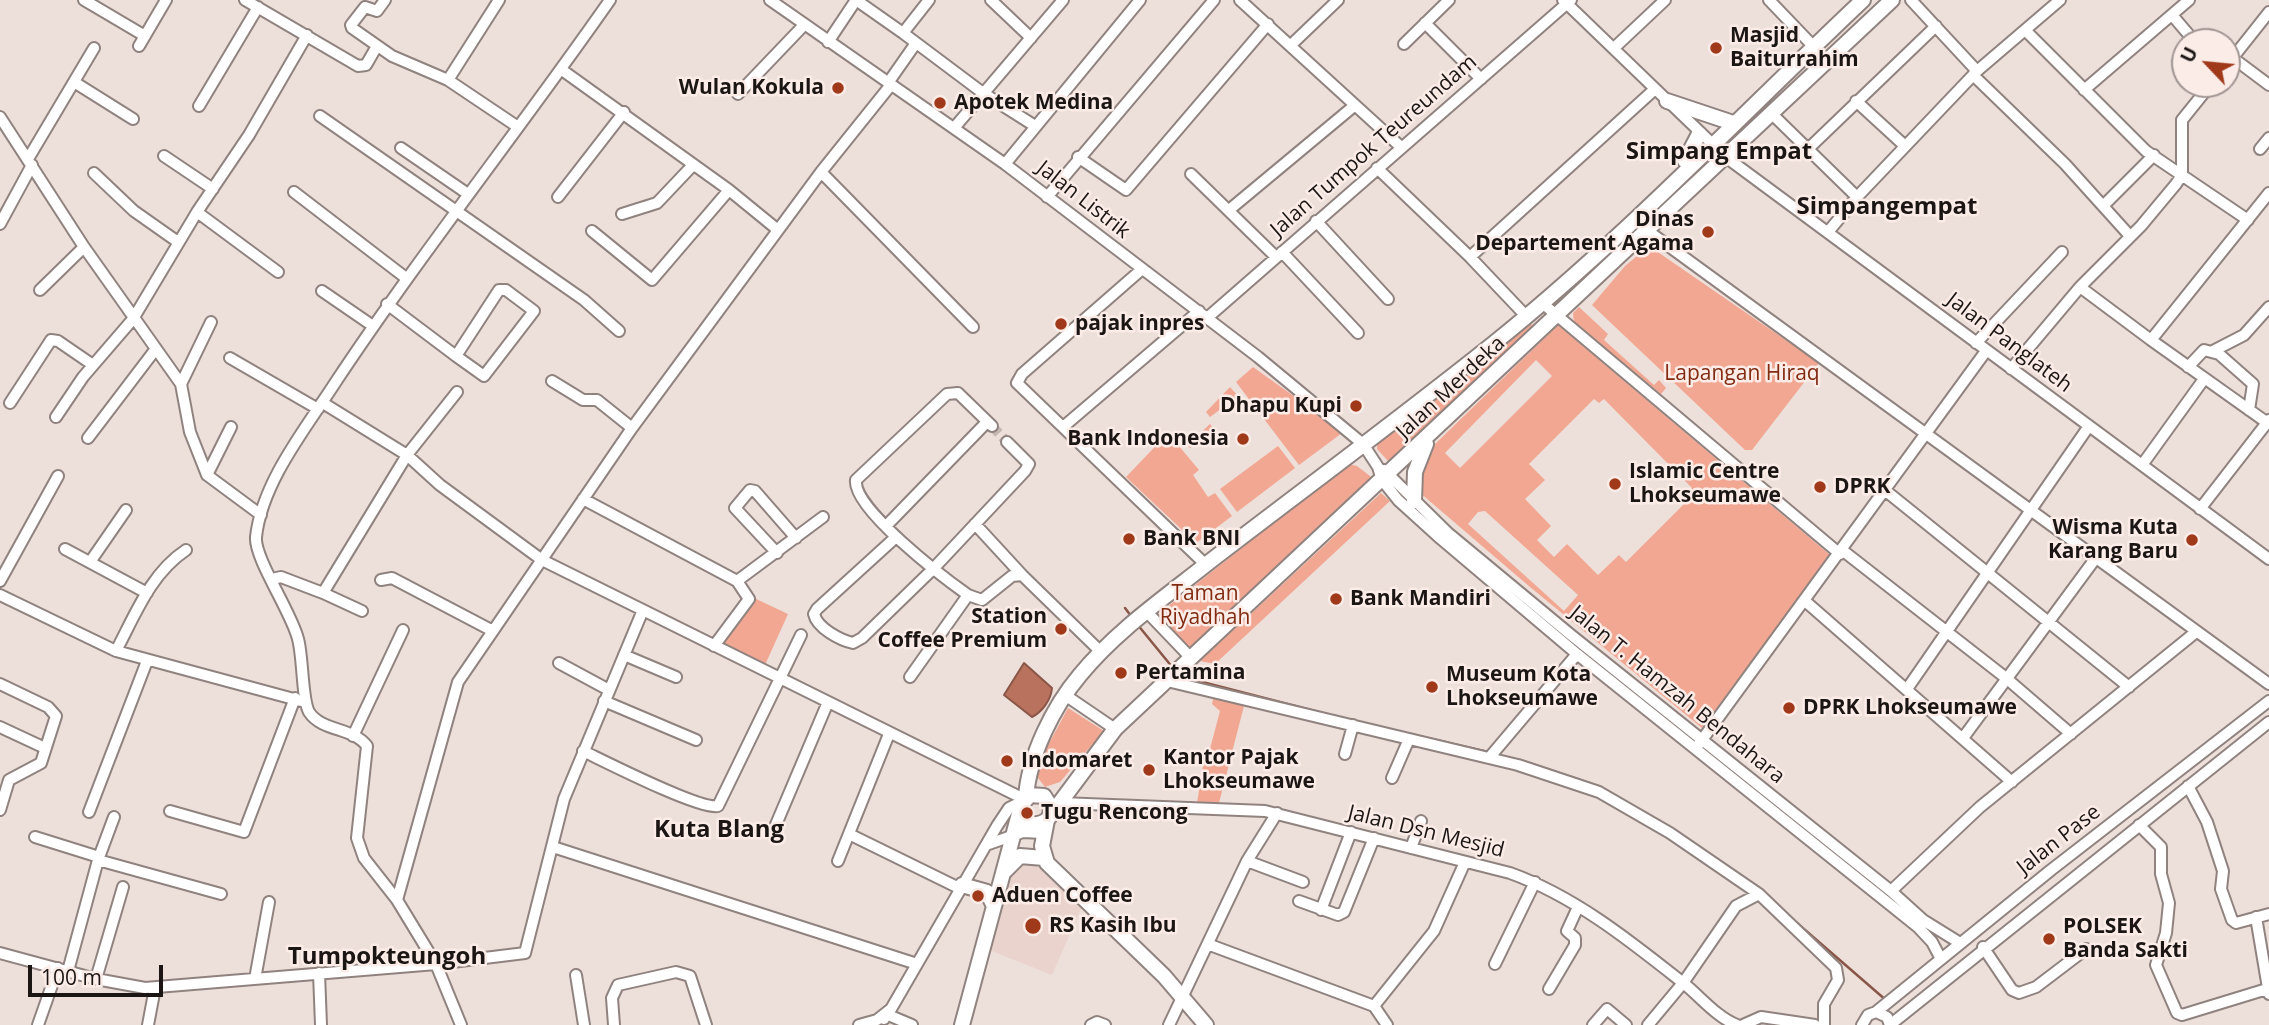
<!DOCTYPE html>
<html>
<head>
<meta charset="utf-8">
<style>
  body { margin:0 }
  #map { position:relative; width:2269px; height:1025px; overflow:hidden; background:#eddfda; font-family:"Open Sans",sans-serif }
  canvas { display:block }
  .north { position:absolute; left:2171px; top:28px; width:70px; height:70px; box-sizing:border-box; background:#fbece8; border:2px solid #a19693; border-radius:50%; rotate:296deg; font-size:19px; font-weight:700; line-height:28px; text-align:center; color:#1b1614 }
  .north::after { content:''; display:block; margin:auto; width:24px; height:32px; background:#a03919; clip-path:polygon(50% 0,100% 100%,50% 72%,0 100%) }
  .scale { position:absolute; left:28px; top:965px; width:135px; height:32px; box-sizing:border-box; border:4px solid #1b1614; border-top:0; padding-left:9px; font-size:21px; line-height:24px; white-space:nowrap; color:#1b1614; -webkit-text-stroke:5px #fbece8; paint-order:stroke }
</style>
</head>
<body>
<div id="map">
<canvas width="2269" height="1025"></canvas>
<div class="north">U</div>
<div class="scale">100 m</div>
</div>
<script>
const ctx = document.querySelector('canvas').getContext('2d');
ctx.lineJoin = 'round';
function fill(path, color) { ctx.fillStyle = color; ctx.fill(path, 'evenodd'); }
function strokePath(path, color, width, dash) { ctx.strokeStyle = color; ctx.lineWidth = width; ctx.lineCap = dash ? 'butt' : 'round'; ctx.setLineDash(dash || []); ctx.stroke(path); }
function write(font, color, halo, rows, align = 'center') {
  ctx.font = font + ' "Open Sans",sans-serif'; ctx.lineWidth = 5; ctx.setLineDash([]); ctx.textBaseline = 'middle'; ctx.strokeStyle = halo; ctx.fillStyle = color; for (const [text, x, y, turn = 0] of rows) {
    ctx.save(); ctx.translate(x, y); ctx.rotate((+turn || 0) * Math.PI / 180); ctx.textAlign = isNaN(turn) ? turn : align; if (halo) ctx.strokeText(text, 0, 0); ctx.fillText(text, 0, 0); ctx.restore();
  }
}
const built = new Path2D(`
  M1035 859 1083 904 1052 975 987 949 1007 880 1023 862Z`);
const green = new Path2D(`
  M1649 246 1819 363 1752 450H1745L1592 305 1625 266Z
  M1579 307 1608 334 1604 340 1654 385 1659 380 1666 388 1661 394 1574 323 1573 313Z
  M1537 324 1392 460 1388 461 1377 449V444L1530 325Z
  M1558 325 1830 555 1702 728 1530 587 1419 492C1418 474 1423 459 1434 445ZM1536 360 1552 376 1460 468 1445 453ZM1594 399 1599 403 1604 399 1692 488 1689 492 1692 496 1626 562 1619 555 1598 575 1567 544 1554 557 1537 540 1551 526 1525 499 1545 480 1529 464ZM1485 511 1578 595 1564 611 1468 524 1478 512Z
  M1253 367 1341 430 1342 433 1299 465 1236 382Z
  M1230 387 1239 397 1232 401 1226 394 1220 399 1225 406 1210 417 1206 412Z
  M1210 424 1217 433 1208 440 1204 436 1190 448 1182 439 1189 432 1195 438Z
  M1168 433 1199 470 1193 475 1208 497 1215 493 1232 516 1196 543 1126 477Z
  M1278 446 1295 468 1237 512 1220 489Z
  M1348 464 1357 466 1379 483 1191 650 1157 615Z
  M1381 493 1390 501 1215 664 1200 661Z
  M754 598 788 614 765 665 720 642Z
  M1214 695 1245 702 1219 803H1197L1204 760H1207L1220 711 1212 704Z
  M1068 708 1104 731 1060 782 1045 787 1038 778 1039 762Z`);
const water = new Path2D(`
  M1024 663 1052 688C1051 700 1042 712 1032 717L1004 695Z`);
const stream = new Path2D(`
  M1125 608 1131 616
  M1137 624 1173 668
  M1179 676 1342 718
  M1406 733 1488 752
  M1529 763 1592 784
  M1797 923 1887 1001`);
const minorTunnel = new Path2D(`
  M992 426 1007 442`);
const minor = new Path2D(`
  M84 0 145 36
  M245 0 358 66 366 65 377 46
  M385 0 377 11 365 7 351 25 352 28 392 56 448 80
  M499 0 448 80 518 127
  M770 0 1005 164 1258 357 1363 444 1378 467 1382 480 1398 500 1441 539 1577 654 1918 927 1932 942 1941 959
  M929 0 903 33 983 93 1035 126
  M991 0 1031 38
  M1240 0 1401 147
  M1563 0 1727 158 2269 559
  M1769 0 1814 47
  M1911 0 1977 71
  M2172 15 2195 42
  M1425 23 1481 79
  M2025 30 2146 151 2248 220
  M828 42 856 0 903 33
  M1404 44 1449 0
  M1291 45 1338 0
  M139 46 166 0
  M1614 48 1665 0
  M2233 58 2269 85
  M2227 65 2269 12
  M562 70 729 190 778 230
  M1973 75 2065 164 2130 236
  M74 82 133 119
  M888 83 916 43
  M2084 90 2189 0
  M738 94 804 25
  M1856 101 1905 146
  M199 106 258 7
  M1772 114 1857 197
  M320 116 584 300 619 331
  M0 117 84 247 181 384 190 432 207 475 261 515
  M954 128 1063 0
  M401 148 468 194
  M1808 149 1936 26
  M2260 149 2269 138
  M164 156 213 189
  M1078 157 1126 190 1268 24
  M28 159 94 48
  M1005 164 1140 0
  M1377 168 1470 257 1655 89
  M821 172 973 327
  M94 173 134 211 178 242
  M1191 174 1276 257
  M294 192 406 278
  M2269 193 2151 340 2269 424
  M558 197 624 112
  M1047 197 1214 0
  M2103 206 2154 155
  M1229 210 1354 106
  M197 212 278 272
  M622 214 657 203 693 165
  M1316 221 1388 299
  M0 224 32 165
  M592 231 652 280 729 190
  M1648 231 2269 684
  M1828 232 1857 197 1977 71 2060 0
  M1282 252 1358 333
  M1470 257 1526 316
  M1141 270 1022 374 1017 383 1206 565
  M2080 287 2151 340
  M40 290 84 247
  M499 290H506L534 311 484 376 456 356Z
  M322 291 373 326
  M1541 302 1840 554
  M387 304 456 356
  M1207 318 1571 0
  M1976 343 2062 252
  M2213 351 2244 335 2269 307
  M230 358 318 409
  M2188 367 2204 350 2219 354 2253 384 2249 410
  M2011 369 2080 287 2141 226 2176 184 2182 175V120L2211 84
  M552 381 583 400H597L632 428
  M181 384 211 322
  M10 403 51 340 58 341 93 365
  M323 403 407 455 440 485 542 560 1024 799
  M56 417 83 377 133 319 197 212 249 135 307 35
  M992 426 958 393 947 394 856 480C852 508 944 578 968 595L982 600 1012 576 1022 575 1101 652
  M1063 427 1199 311
  M88 438 155 350
  M2142 465 2204 379
  M1384 470 1448 533 1571 635 1891 891 1923 920 1960 943
  M207 475 231 427
  M1886 491 2129 687
  M583 499 737 581 749 599 714 646
  M2200 509 2269 420
  M975 524 1022 575
  M886 526 987 422
  M896 537 817 609 814 614C817 628 840 640 853 643L862 638 933 569 1025 471 1029 464 1007 442
  M65 549 147 593
  M1842 550 2006 678 2071 734
  M777 553 735 508 750 490 755 491 796 538
  M90 562 126 510
  M272 579 281 577 323 593 407 455 457 392
  M381 580 392 578 493 631
  M0 581 58 476
  M737 581 823 517
  M323 593 362 611
  M0 595 116 651 305 702
  M1805 601 2012 782
  M1146 611 1191 658
  M116 651C135 615 151 573 186 550
  M624 655 676 677
  M559 663 609 690
  M910 677 968 595
  M1167 681 1518 765 1599 792 1670 833 1759 894 1836 968 1838 980 1824 1004V1025
  M0 684 48 707 56 716 41 763 9 780 0 810
  M1907 689 2089 426
  M1065 695 1115 729
  M604 701 696 740
  M0 727 45 748
  M353 736 403 630
  M1963 738 2095 559
  M1699 744 1986 351
  M583 751C606 762 700 810 718 806L801 635
  M1345 754 1353 725
  M1489 758 1577 654
  M1392 778 1409 739
  M2188 786 2207 822 2223 871 2221 889 2232 920 2236 923 2269 914
  M1061 803 1265 811 1510 873C1574 896 1629 940 1682 982 1699 995 1716 1017 1737 1025
  M170 811 244 832 295 698
  M89 812 147 661
  M2139 825 2161 847V874L2169 903 2166 933 2156 965 2177 1013 2182 1015 2267 989
  M772 834 828 702
  M849 834 959 888
  M35 837 99 857
  M986 845 1023 832 1042 833
  M553 847 917 964
  M1411 848 1421 821
  M98 860 221 894
  M838 861 889 734
  M1247 861 1303 882
  M1891 891 1980 807 2196 632
  M397 900 364 858 357 838 367 746C353 727 322 732 309 712 302 700 303 656 298 639 292 613 254 558 256 537 262 482 306 428 335 383 422 252 520 129 610 0
  M1299 901 1338 915 1344 912 1374 838
  M1321 910 1351 832
  M2256 917 2269 994
  M1210 945 1374 1006 1387 1025
  M1983 947 2012 990 2019 993 2036 987 2086 949
  M0 953 96 979 145 988 436 964 525 953 564 799 643 610
  M1495 964 1535 882
  M68 971 98 860 114 817
  M319 973 321 1025
  M576 975 584 1025
  M96 979 123 887
  M255 979 269 902
  M1549 989 1575 945V938L1567 931 1578 907
  M1374 1006 1434 931 1465 862
  M1876 1012 2051 870 2269 701
  M884 1019 886 1014 912 1025
  M38 1025 58 968
  M148 1025 155 988
  M461 1025 436 964 397 900 458 682 632 428 821 172 890 86
  M614 1025 612 998 618 985 676 972 690 976 706 1025
  M859 1025 877 1020 891 1009 997 826 1009 808 1023 801
  M1091 1025 1097 1022 1105 1025
  M1169 1025 1247 861 1277 813
  M1593 1025 1607 1009 1626 1025
  M1648 1025 1683 983 1736 906 1759 894
  M1743 1025 1761 1017 1815 1025
  M1862 1025 1868 1015 1876 1012 1887 1017 1890 1025
  M1890 1025 2269 722`);
const major = new Path2D(`
  M1667 101 1733 123
  M1685 161 1699 134
  M1414 501 1415 472 1426 444
  M1026 797C1029 756 1053 707 1080 675 1116 631 1164 598 1208 563 1303 490 1399 419 1493 344 1624 239 1741 115 1863 0
  M1050 816 1051 807 1044 796 1030 795 1021 805C1019 821 1033 830 1047 820L1115 729 1892 0
  M1047 820 1042 846 1047 863 1164 976 1206 1025
  M1005 871 1020 856 1044 858
  M962 885 987 892 994 906
  M962 1025 1020 810`);
const markers = [
  [1716,48,7,"#a03919"],
  [838,88,7,"#a03919"],
  [940,103,7,"#a03919"],
  [1708,232,7,"#a03919"],
  [1061,324,7,"#a03919"],
  [1356,406,7,"#a03919"],
  [1243,439,7,"#a03919"],
  [1615,484,7,"#a03919"],
  [1820,487,7,"#a03919"],
  [1129,539,7,"#a03919"],
  [2192,540,7,"#a03919"],
  [1336,599,7,"#a03919"],
  [1061,629,7,"#a03919"],
  [1121,673,7,"#a03919"],
  [1432,687,7,"#a03919"],
  [1789,708,7,"#a03919"],
  [1007,761,7,"#a03919"],
  [1149,770,7,"#a03919"],
  [1027,813,7,"#a03919"],
  [978,896,7,"#a03919"],
  [1033,926,9,"#a03919"],
  [2049,939,7,"#a03919"]
];
const poiNames = [
  ["Masjid",1730,36],
  ["Baiturrahim",1730,60],
  ["Wulan Kokula",824,88,"right"],
  ["Apotek Medina",954,103],
  ["Dinas",1694,220,"right"],
  ["Departement Agama",1694,244,"right"],
  ["pajak inpres",1075,324],
  ["Dhapu Kupi",1342,406,"right"],
  ["Bank Indonesia",1229,439,"right"],
  ["Islamic Centre",1629,472],
  ["Lhokseumawe",1629,496],
  ["DPRK",1834,487],
  ["Wisma Kuta",2178,528,"right"],
  ["Karang Baru",2178,552,"right"],
  ["Bank BNI",1143,539],
  ["Bank Mandiri",1350,599],
  ["Station",1047,617,"right"],
  ["Coffee Premium",1047,641,"right"],
  ["Pertamina",1135,673],
  ["Museum Kota",1446,675],
  ["Lhokseumawe",1446,699],
  ["DPRK Lhokseumawe",1803,708],
  ["Kantor Pajak",1163,758],
  ["Lhokseumawe",1163,782],
  ["Indomaret",1021,761],
  ["Tugu Rencong",1041,813],
  ["Aduen Coffee",992,896],
  ["RS Kasih Ibu",1049,926],
  ["POLSEK",2063,927],
  ["Banda Sakti",2063,951]
];
const streetNames = [
  ["Jalan Tumpok Teureundam",1374,146,-41],
  ["Jalan Listrik",1083,200,38],
  ["Jalan Panglateh",2009,343,37],
  ["Jalan Merdeka",1451,388,-43],
  ["Jalan T. Hamzah Bendahara",1677,695,39],
  ["Jalan Dsn Mesjid",1426,832,14],
  ["Jalan Pase",2059,840,-38]
];
const parkNames = [
  ["Lapangan Hiraq",1742,374],
  ["Taman",1205,594],
  ["Riyadhah",1205,618]
];
const quarterNames = [
  ["Simpang Empat",1719,152],
  ["Simpangempat",1887,207],
  ["Kuta Blang",719,830],
  ["Tumpokteungoh",387,957]
];
fill(built, '#ead3cc');
fill(green, '#f2a792');
fill(water, '#b8725d');
strokePath(water, '#895647', 2);
strokePath(stream, '#895647', 2.5);
strokePath(minorTunnel, '#c3b7b2', 10, [10, 5]);
strokePath(minor, '#90837f', 14);
strokePath(major, '#90837f', 18);
strokePath(minor, '#fff', 10);
strokePath(major, '#fff', 14);
for (const [x, y, r, color] of markers) { const dot = new Path2D(); dot.arc(x, y, r, 0, 2 * Math.PI); ctx.fillStyle = color; ctx.fill(dot); strokePath(dot, '#fbece8', 2.5); }
write('bold 21px', '#1b1614', '#fbece8', poiNames, 'left');
write('21px', '#1b1614', '#fbece8', streetNames);
write('21px', '#822b10', '#fbece8', parkNames);
write('bold 24px', '#1b1614', '#fbece8', quarterNames);
</script>
</body>
</html>
